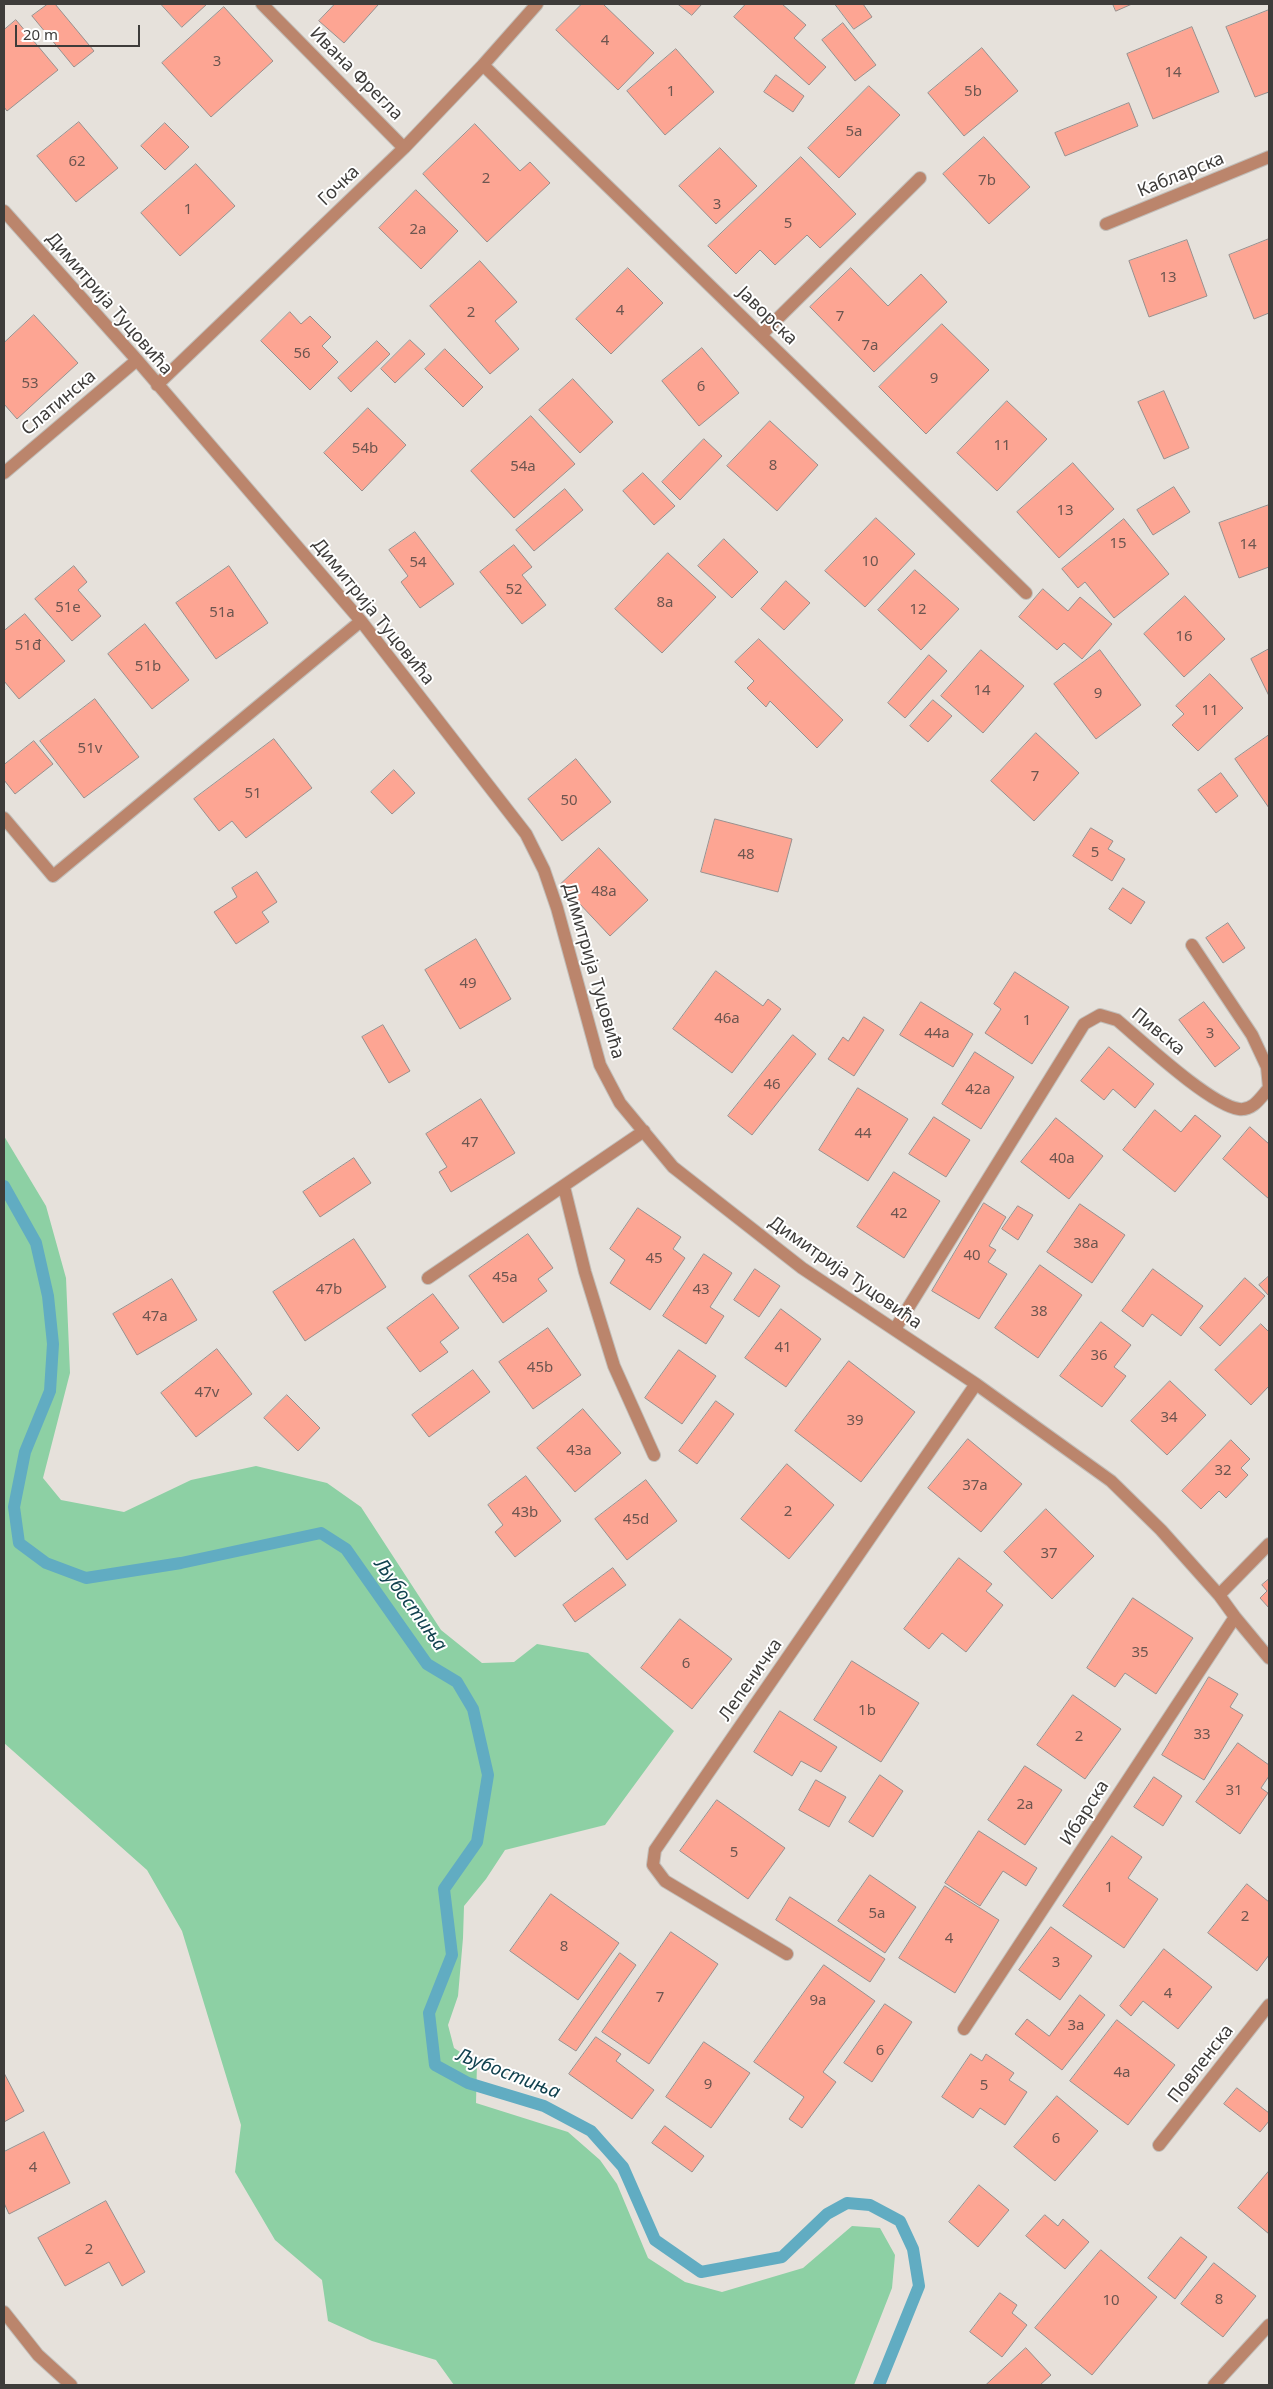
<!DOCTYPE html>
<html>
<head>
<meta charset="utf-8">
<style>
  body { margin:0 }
  #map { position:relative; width:1273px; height:2389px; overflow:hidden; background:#e6e1db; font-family:"Noto Sans",sans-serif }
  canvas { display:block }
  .frame { position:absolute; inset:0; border:5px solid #3e3c3a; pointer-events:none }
  .scale { position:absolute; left:15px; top:25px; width:125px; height:22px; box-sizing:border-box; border:2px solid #3e3c3a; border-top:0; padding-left:6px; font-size:15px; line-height:18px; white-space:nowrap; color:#3e3c3a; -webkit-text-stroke:4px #fff; paint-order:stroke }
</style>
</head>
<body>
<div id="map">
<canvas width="1273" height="2389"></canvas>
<div class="frame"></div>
<div class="scale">20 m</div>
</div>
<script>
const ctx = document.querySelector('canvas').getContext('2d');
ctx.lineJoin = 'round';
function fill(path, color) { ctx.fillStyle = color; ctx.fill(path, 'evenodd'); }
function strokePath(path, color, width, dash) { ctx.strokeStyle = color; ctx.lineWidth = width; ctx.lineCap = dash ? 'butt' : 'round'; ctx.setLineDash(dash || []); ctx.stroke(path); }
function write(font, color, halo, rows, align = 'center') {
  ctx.font = font + ' "Noto Sans",sans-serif'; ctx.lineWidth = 4; ctx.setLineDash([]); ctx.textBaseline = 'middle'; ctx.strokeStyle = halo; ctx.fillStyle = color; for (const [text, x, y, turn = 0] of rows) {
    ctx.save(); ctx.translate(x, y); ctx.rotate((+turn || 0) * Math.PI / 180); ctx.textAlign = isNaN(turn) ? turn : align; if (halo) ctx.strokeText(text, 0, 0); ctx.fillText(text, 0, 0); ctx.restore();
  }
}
const green = new Path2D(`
  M4 1136 46 1206 66 1278 70 1373 43 1478 61 1500 124 1512 191 1480 256 1466 327 1483 361 1507 441 1630 482 1663 514 1662 537 1644 588 1653 674 1731 605 1825 505 1850 486 1879 464 1906 463 1938 458 1996 448 2025 454 2048 477 2063 476 2103 568 2132 600 2160 617 2184 648 2258 685 2282 722 2292 803 2268 852 2226 880 2228 895 2255 892 2288 854 2385H454L436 2360 372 2341 328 2321 322 2280 275 2240 235 2172 241 2125 182 1931 147 1870 4 1743Z`);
const stream = new Path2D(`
  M4 1186 36 1243 48 1296 53 1344 50 1391 25 1452 14 1507 19 1543 46 1563 86 1578 181 1563 321 1533 346 1549 427 1664 457 1682 473 1709 488 1775 477 1842 444 1889 452 1955 429 2013 435 2065 468 2083 544 2106 591 2131 623 2167 655 2240 701 2272 782 2257 827 2214 847 2203 870 2205 900 2221 913 2249 919 2286 879 2385`);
const building = new Path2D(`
  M48 4H55L94 51 74 67 32 16Z
  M161 4H207L182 27Z
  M335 4H376L378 5 344 43 319 21Z
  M582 4H603L654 53 618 90 556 30Z
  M678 4H702L692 15Z
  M746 4H782L806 25 794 38 826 67 809 85 734 17Z
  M835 4H863L872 17 854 29Z
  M1113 4H1132L1116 11Z
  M224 7 273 61 211 117 162 63Z
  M1269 10V92L1255 97 1226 27Z
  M16 20 58 70 7 111 4 107V30Z
  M843 23 876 65 855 81 822 40Z
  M1192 27 1219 92 1153 119 1127 54Z
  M982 48 1018 91 964 136 928 93Z
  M676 49 714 92 665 135 627 91Z
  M776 75 804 96 793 112 764 92Z
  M869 86 900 115 839 178 808 148Z
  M1129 103 1138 126 1065 156 1055 133Z
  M79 122 118 168 76 202 37 156Z
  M165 123 189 147 165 170 141 146Z
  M475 124 520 171 530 162 550 183 487 242 423 174Z
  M984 137 1030 187 989 224 943 174Z
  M720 148 757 186 716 224 679 186Z
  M801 157 856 214 820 248 807 235 775 265 760 250 736 274 708 246Z
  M196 164 235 206 180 256 141 213Z
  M416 190 458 231 421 269 379 228Z
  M1269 239V313L1254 319 1229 255Z
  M1187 240 1207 296 1149 317 1129 261Z
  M480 261 517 302 495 321 519 349 490 374 430 306Z
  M628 268 663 303 611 354 576 319Z
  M851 268 888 306 921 274 947 302 874 372 810 307Z
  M290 312 301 324 310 316 331 337 322 346 338 362 310 390 261 341Z
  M34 315 78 363 17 419 4 404V343Z
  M942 324 989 370 926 434 879 387Z
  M410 340 425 354 395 383 381 369Z
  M377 341 390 354 351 392 338 378Z
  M702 348 739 393 699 426 662 381Z
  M445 349 483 387 463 407 425 369Z
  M573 379 613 422 580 453 539 410Z
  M1164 391 1189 448 1164 459 1138 402Z
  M1007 401 1047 439 997 491 957 453Z
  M368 408 406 445 362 491 324 453Z
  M531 416 575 464 514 518 471 471Z
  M770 421 818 465 777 511 727 466Z
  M704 439 722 456 680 500 662 482Z
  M1073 463 1114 509 1059 558 1017 512Z
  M643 473 675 506 654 525 623 491Z
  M1174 487 1190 512 1153 535 1137 510Z
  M565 489 583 510 534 551 516 530Z
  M1269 505V567L1239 578 1219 523Z
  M876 518 915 554 865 607 825 571Z
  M1124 519 1169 574 1114 618 1085 582 1078 588 1062 569Z
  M415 532 454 584 420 608 401 582 408 576 389 550Z
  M724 539 758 572 732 598 698 566Z
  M514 545 532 567 522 575 546 605 522 624 480 572Z
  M668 553 716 597 662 653 615 609Z
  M74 566 87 582 78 590 101 616 72 641 35 599Z
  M229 566 268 623 216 659 176 603Z
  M915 570 959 609 921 650 878 610Z
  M786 581 810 603 784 630 761 609Z
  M1043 589 1068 611 1080 597 1112 624 1082 659 1064 643 1057 650 1019 617Z
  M1185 596 1225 639 1184 677 1144 634Z
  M25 614 65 661 19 699 4 681V631Z
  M145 624 189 680 152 709 108 654Z
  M759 639 843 720 817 748 770 701 766 707 747 688 754 681 735 662Z
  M1269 649V696L1251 659Z
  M981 650 1024 686 983 733 941 696Z
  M1100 650 1141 705 1096 739 1054 684Z
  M929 655 947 671 905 718 888 703Z
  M1210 674 1243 708 1198 751 1172 725 1184 714 1176 706Z
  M95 699 139 757 84 798 40 741Z
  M933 700 952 716 928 742 910 726Z
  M1036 733 1079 773 1034 821 991 781Z
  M1269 735V808L1235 759Z
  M274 739 312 788 246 838 232 821 219 831 194 799Z
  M34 741 53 764 15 794 4 780V765Z
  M576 759 611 802 562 841 528 799Z
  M394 770 415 793 392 814 371 792Z
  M1221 773 1238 796 1216 813 1198 790Z
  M715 819 792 839 778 892 701 872Z
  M1091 828 1113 841 1108 849 1125 859 1112 881 1073 856Z
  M599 848 648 900 610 936 561 884Z
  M257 872 277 902 262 912 269 922 236 944 214 912 237 897 232 888Z
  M1123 888 1145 902 1131 924 1109 909Z
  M1228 923 1245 948 1223 963 1206 938Z
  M476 939 511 999 460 1029 425 970Z
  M716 971 763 1006 768 999 781 1009 732 1073 673 1029Z
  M1015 972 1069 1007 1032 1064 985 1033 1001 1009 994 1004Z
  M921 1002 973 1034 953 1067 900 1035Z
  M1204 1002 1240 1048 1215 1067 1179 1020Z
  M864 1017 884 1030 854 1076 828 1059 843 1037 848 1041Z
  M383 1025 410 1071 389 1083 362 1037Z
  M793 1035 816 1054 752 1135 728 1116Z
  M1109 1047 1154 1084 1135 1108 1113 1089 1104 1100 1081 1081Z
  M975 1052 1014 1077 981 1129 942 1104Z
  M858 1088 908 1119 868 1181 819 1150Z
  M481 1099 515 1153 451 1192 439 1172 447 1167 426 1134Z
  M1155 1110 1181 1132 1195 1115 1221 1136 1175 1192 1123 1150Z
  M934 1117 970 1140 946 1177 909 1154Z
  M1056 1118 1103 1156 1069 1199 1021 1162Z
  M1250 1127 1269 1144V1199L1223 1159Z
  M354 1158 371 1183 320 1217 303 1192Z
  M894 1172 940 1201 904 1258 857 1227Z
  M984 1203 1006 1217 989 1246 996 1250 988 1262 1007 1274 979 1319 932 1291Z
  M1080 1204 1125 1235 1092 1283 1047 1252Z
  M1018 1206 1033 1215 1018 1240 1002 1229Z
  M638 1208 681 1237 673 1249 685 1258 650 1310 610 1283 625 1260 610 1249Z
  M528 1234 553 1268 538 1279 547 1291 503 1323 469 1276Z
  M354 1239 386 1287 305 1341 273 1292Z
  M704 1254 732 1273 710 1307 724 1316 706 1344 663 1316Z
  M1040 1265 1082 1295 1038 1358 995 1328Z
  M755 1269 780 1286 759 1317 734 1300Z
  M1153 1269 1203 1306 1181 1336 1152 1314 1143 1327 1122 1311Z
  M1269 1276V1296L1259 1285Z
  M1245 1278 1265 1296 1220 1346 1200 1328Z
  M172 1279 197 1320 137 1355 113 1314Z
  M433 1294 459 1328 440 1342 448 1352 420 1372 387 1328Z
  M781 1309 821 1339 786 1387 745 1358Z
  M1101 1322 1131 1345 1114 1367 1126 1376 1102 1407 1060 1376Z
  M1261 1324 1269 1332V1386L1251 1405 1215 1370Z
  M548 1328 581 1375 533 1409 499 1362Z
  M217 1349 252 1394 196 1437 161 1393Z
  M679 1350 716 1376 682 1424 645 1398Z
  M849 1361 915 1412 861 1482 795 1431Z
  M473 1370 490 1392 429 1437 412 1415Z
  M1170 1381 1206 1415 1167 1455 1131 1421Z
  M287 1395 320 1428 298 1451 264 1418Z
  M716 1401 734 1414 697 1464 679 1451Z
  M583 1409 621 1453 575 1492 537 1448Z
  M968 1439 1022 1484 981 1532 928 1488Z
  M1231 1440 1250 1459 1241 1468 1248 1475 1226 1498 1219 1491 1201 1509 1182 1491Z
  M787 1464 834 1505 789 1559 741 1519Z
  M526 1476 561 1521 515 1557 495 1532 503 1525 488 1505Z
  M646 1480 677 1521 627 1560 595 1519Z
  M1046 1509 1094 1556 1052 1599 1004 1552Z
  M959 1558 992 1584 986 1591 1003 1605 966 1652 942 1633 929 1649 904 1629Z
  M613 1568 626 1585 575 1622 563 1605Z
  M1269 1579V1608L1260 1598 1267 1591 1262 1585Z
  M1133 1598 1193 1638 1156 1694 1125 1673 1115 1687 1087 1668Z
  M680 1619 732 1659 692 1709 641 1668Z
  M852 1661 919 1703 881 1762 814 1720Z
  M1209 1677 1238 1694 1230 1707 1243 1715 1204 1780 1162 1755Z
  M1073 1695 1121 1729 1085 1779 1037 1745Z
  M780 1711 837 1747 821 1772 801 1761 792 1776 754 1752Z
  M1238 1743 1269 1765V1776L1261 1788 1268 1793 1240 1834 1196 1802Z
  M1025 1766 1062 1790 1025 1845 988 1820Z
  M880 1775 903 1791 873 1837 849 1822Z
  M1154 1777 1182 1796 1163 1826 1134 1807Z
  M816 1780 846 1797 829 1827 799 1810Z
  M717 1800 785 1848 748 1899 680 1851Z
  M979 1831 1037 1868 1026 1886 1003 1871 980 1906 945 1883Z
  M1112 1836 1142 1857 1128 1878 1158 1899 1124 1948 1063 1906Z
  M870 1875 916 1907 885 1953 838 1921Z
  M1247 1884 1269 1902V1955L1257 1971 1208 1933Z
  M945 1886 999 1920 955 1993 899 1958Z
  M551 1894 619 1943 578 2000 510 1951Z
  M790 1897 885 1959 870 1982 776 1920Z
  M1051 1927 1092 1956 1060 2000 1019 1970Z
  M671 1932 718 1964 649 2064 602 2032Z
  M1164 1949 1212 1987 1178 2029 1143 2001 1131 2016 1120 2006Z
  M620 1953 636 1965 576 2051 559 2040Z
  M824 1965 875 2001 823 2072 836 2082 802 2128 789 2119 804 2097 754 2062Z
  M1080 1995 1105 2015 1062 2070 1015 2034 1027 2019 1049 2036Z
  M885 2004 912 2022 872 2082 844 2063Z
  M1117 2020 1175 2065 1128 2125 1070 2081Z
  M596 2037 621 2054 616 2061 654 2090 632 2119 569 2074Z
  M704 2042 750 2073 711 2128 666 2097Z
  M971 2054 982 2061 986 2054 1014 2073 1009 2080 1027 2092 1005 2125 980 2108 973 2118 942 2097Z
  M4 2073 24 2111 4 2122Z
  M1237 2088 1269 2113V2121L1260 2132 1224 2104Z
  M1057 2096 1098 2131 1055 2181 1014 2147Z
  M665 2126 704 2156 692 2172 652 2143Z
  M44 2132 70 2183 9 2214 4 2203V2152Z
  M1269 2171V2234L1238 2208Z
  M979 2185 1009 2210 978 2247 949 2222Z
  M106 2201 145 2272 122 2286 109 2262 65 2286 38 2238Z
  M1045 2215 1058 2226 1063 2219 1089 2242 1065 2269 1026 2236Z
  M1181 2237 1207 2257 1175 2299 1148 2278Z
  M1101 2250 1157 2297 1092 2375 1035 2328Z
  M1214 2263 1256 2296 1223 2337 1181 2304Z
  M1000 2293 1017 2305 1012 2313 1027 2325 1002 2357 970 2332Z
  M1026 2348 1051 2375 1040 2385H986Z`);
const minor = new Path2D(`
  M262 4 404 148
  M483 65 1026 593
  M4 211 137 360 361 621 526 834 544 870 557 908 600 1065 620 1103 673 1167 802 1268 976 1384 1111 1481 1161 1530 1219 1595 1235 1617 1269 1658
  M1106 224 1269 157
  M761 335 920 178
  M157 385 404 148 483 65 537 4
  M4 473 137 360
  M4 818 53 876 361 621
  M564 1187 585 1272 614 1366 654 1455
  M428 1278 644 1131
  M895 1329 1084 1024 1100 1015 1117 1020C1142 1041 1210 1105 1239 1109 1253 1111 1261 1097 1269 1088L1267 1067 1252 1035 1192 945
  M1219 1595 1269 1544
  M787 1954 665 1881 653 1865 655 1850 976 1384
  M964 2029 1235 1617
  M1159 2145 1269 2005
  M4 2312 38 2355 71 2385
  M1214 2385 1269 2325`);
const numberNames = [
  ["4",605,41],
  ["3",217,62],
  ["14",1173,73],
  ["1",671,92],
  ["5b",973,92],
  ["5a",854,132],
  ["62",77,162],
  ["2",486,179],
  ["7b",987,181],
  ["3",717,205],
  ["1",188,210],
  ["5",788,224],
  ["2a",418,230],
  ["13",1168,278],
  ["4",620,311],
  ["2",471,313],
  ["7",840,317],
  ["7a",870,346],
  ["56",302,354],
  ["9",934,379],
  ["53",30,384],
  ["6",701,387],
  ["11",1002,446],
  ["54b",365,449],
  ["8",773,466],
  ["54a",523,467],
  ["13",1065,511],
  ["15",1118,544],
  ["14",1248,545],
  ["10",870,562],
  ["54",418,563],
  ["52",514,590],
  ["8a",665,603],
  ["51e",68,608],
  ["12",918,610],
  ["51a",222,613],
  ["16",1184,637],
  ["51đ",28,646],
  ["51b",148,667],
  ["14",982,691],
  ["9",1098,694],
  ["11",1210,711],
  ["51v",90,749],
  ["7",1035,777],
  ["51",253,794],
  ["50",569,801],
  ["5",1095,853],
  ["48",746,855],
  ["48a",604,892],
  ["49",468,984],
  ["46a",727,1019],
  ["1",1027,1021],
  ["44a",937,1034],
  ["3",1210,1034],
  ["46",772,1085],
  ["42a",978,1090],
  ["44",863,1134],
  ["47",470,1143],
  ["40a",1062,1159],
  ["42",899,1214],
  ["38a",1086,1244],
  ["40",972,1256],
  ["45",654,1259],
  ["45a",505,1278],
  ["47b",329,1290],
  ["43",701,1290],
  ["38",1039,1312],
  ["47a",155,1317],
  ["41",783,1348],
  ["36",1099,1356],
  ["45b",540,1368],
  ["47v",207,1393],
  ["34",1169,1418],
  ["39",855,1421],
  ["43a",579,1451],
  ["32",1223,1471],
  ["37a",975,1486],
  ["2",788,1512],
  ["43b",525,1513],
  ["45d",636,1520],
  ["37",1049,1554],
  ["35",1140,1653],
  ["6",686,1664],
  ["1b",867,1711],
  ["33",1202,1735],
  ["2",1079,1737],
  ["31",1234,1791],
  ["2a",1025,1805],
  ["5",734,1853],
  ["1",1109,1888],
  ["5a",877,1914],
  ["2",1245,1917],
  ["4",949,1939],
  ["8",564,1947],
  ["3",1056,1963],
  ["4",1168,1994],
  ["7",660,1998],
  ["9a",818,2001],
  ["3a",1076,2026],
  ["6",880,2051],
  ["4a",1122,2073],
  ["9",708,2085],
  ["5",984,2086],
  ["6",1056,2139],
  ["4",33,2168],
  ["2",89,2250],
  ["8",1219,2300],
  ["10",1111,2301]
];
const streetNames = [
  ["Ивана Фрегла",356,74,45],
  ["Кабларска",1181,175,-22],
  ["Гочка",339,186,-44],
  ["Димитрија Туцовића",109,304,49],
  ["Јаворска",767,316,44],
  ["Слатинска",59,403,-40],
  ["Димитрија Туцовића",373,612,51],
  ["Димитрија Туцовића",593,971,74],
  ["Пивска",1158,1032,39],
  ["Димитрија Туцовића",845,1273,35],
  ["Лепеничка",751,1680,-55],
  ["Ибарска",1085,1813,-57],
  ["Повленска",1201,2064,-52]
];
const waterNames = [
  ["Љубостиња",410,1605,54],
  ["Љубостиња",508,2074,21]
];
fill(green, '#8dd0a4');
strokePath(stream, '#61acc2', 12);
fill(building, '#fda593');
strokePath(building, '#98908e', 1);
strokePath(minor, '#c1bdb8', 14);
strokePath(minor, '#bb856c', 12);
write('15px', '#6e5650', null, numberNames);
write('18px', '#3e3c3a', '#fff', streetNames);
write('italic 19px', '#11424f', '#fff', waterNames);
</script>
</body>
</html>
